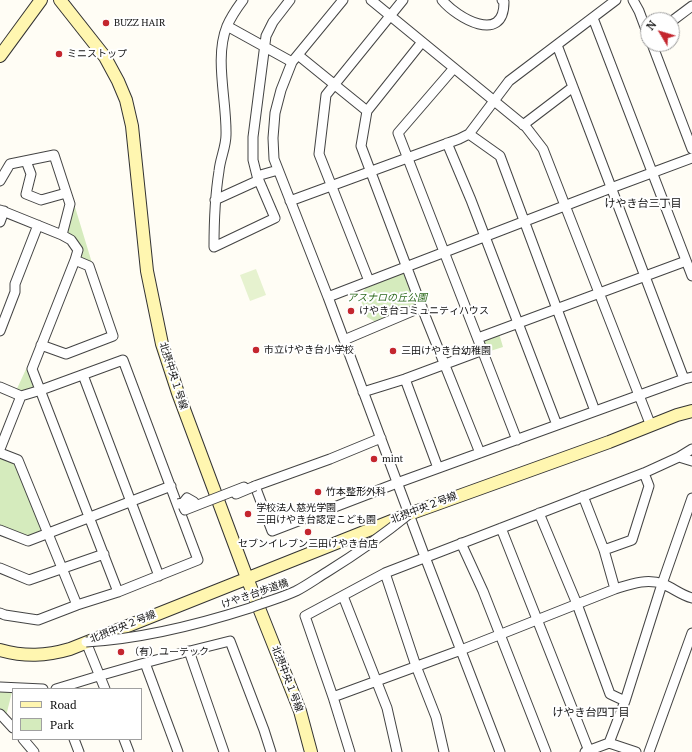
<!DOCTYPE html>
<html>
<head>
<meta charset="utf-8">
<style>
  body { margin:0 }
  #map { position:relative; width:692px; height:752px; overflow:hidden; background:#fffdf5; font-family:"PT Serif",serif }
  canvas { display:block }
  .legend { position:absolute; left:12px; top:688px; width:130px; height:52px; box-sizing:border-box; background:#fff; border:1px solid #a0a0a0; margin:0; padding:5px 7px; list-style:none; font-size:12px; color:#111 }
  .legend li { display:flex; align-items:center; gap:8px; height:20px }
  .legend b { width:20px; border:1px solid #a0a0a0 }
  .north { position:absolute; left:640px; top:12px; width:40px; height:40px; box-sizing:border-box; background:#fff; border:1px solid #a0a0a0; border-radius:50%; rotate:308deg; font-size:11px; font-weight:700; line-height:16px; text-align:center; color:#111 }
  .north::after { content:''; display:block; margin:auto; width:14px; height:18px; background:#c4262e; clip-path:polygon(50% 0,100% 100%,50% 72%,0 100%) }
</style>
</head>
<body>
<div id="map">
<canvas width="692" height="752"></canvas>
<ul class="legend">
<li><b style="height:5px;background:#fff6b0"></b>Road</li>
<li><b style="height:11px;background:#d5ebbd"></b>Park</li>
</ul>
<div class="north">N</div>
</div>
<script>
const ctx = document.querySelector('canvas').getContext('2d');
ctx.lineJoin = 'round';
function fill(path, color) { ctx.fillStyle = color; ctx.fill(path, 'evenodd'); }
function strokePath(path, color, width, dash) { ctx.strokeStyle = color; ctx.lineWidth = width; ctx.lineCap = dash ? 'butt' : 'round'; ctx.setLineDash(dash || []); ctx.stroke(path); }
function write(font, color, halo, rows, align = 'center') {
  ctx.font = font + ' "PT Serif","Noto Sans JP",serif'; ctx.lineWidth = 4; ctx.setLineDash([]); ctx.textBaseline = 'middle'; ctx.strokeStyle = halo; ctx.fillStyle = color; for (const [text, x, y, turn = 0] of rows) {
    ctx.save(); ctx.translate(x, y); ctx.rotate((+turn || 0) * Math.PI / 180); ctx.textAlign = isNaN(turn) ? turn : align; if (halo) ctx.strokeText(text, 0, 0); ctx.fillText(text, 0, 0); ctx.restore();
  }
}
const green = new Path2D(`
  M72 204 75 207 92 263 90 264 78 260 64 234Z
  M407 267 422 307 379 324 367 317 360 298 369 281Z
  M498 330 503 347 484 353 483 336Z
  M27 367 32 369 41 390 15 393Z
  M0 453 18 460 48 534 28 541 0 530Z
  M0 687 13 688 5 720 0 714Z`);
const pitch = new Path2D(`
  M256 269 266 295 250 301 240 275Z`);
const street = new Path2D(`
  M243 0C237 8 231 17 227 26 214 58 227 101 226 135 226 147 220 159 219 171 215 196 214 222 214 247L275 218 257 176 253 160V137L266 36 273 22 290 0
  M343 0 292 62 281 90 275 113 273 138 274 159 328 297 611 188 692 158
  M371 0 526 127 543 149 651 426
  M442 0C457 18 504 45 504 2L502 0
  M633 0 639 11 648 35
  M593 18 692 276
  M672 21 692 6
  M227 26 292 62
  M422 42 367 111 361 146 424 313 480 453
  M652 44 692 149
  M557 45 684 379
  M298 55 367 111
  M454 68 398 133 517 440
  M523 125 573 87
  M469 134 500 156 595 411
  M447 143 471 200 557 425
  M26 161 31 174 26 194 41 200 66 193
  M257 176 278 170
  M0 181 10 164 54 155 70 204 62 235 71 240 78 250 75 260 89 266 113 336 66 354 41 345
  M215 200 259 180
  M290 201 459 139 469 134 509 81 616 0
  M0 210 62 235
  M0 222 4 211
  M75 260 32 369 118 592
  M369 281 319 154 326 95 403 0
  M328 297 425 557 500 752
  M0 331 15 292V284L38 225
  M478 338 686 261
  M344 340 422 307
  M83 375 159 576
  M405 379 438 468
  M0 387 21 396 41 390 123 360 198 560 118 592 77 605 38 620 5 615 0 613
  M363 392 405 379 483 350
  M381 438 330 459 255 486 272 531 397 483 684 379 692 377
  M0 449 21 396
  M0 453 18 460 77 605
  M679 457 692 461
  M583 496 604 550 615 589
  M539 513 577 604 610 694 625 701
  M501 528 589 751
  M0 530 28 541 171 486
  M461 543 483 591 546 752
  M604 550 632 540 649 486 644 473
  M0 568 29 580 104 554
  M385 573 416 666 436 717 444 752
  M343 596 387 708 397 752
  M86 642 105 689
  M189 651 224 752
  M145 663 178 752
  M0 687 43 689
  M56 689C113 671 172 655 230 641L264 730 271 752
  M333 697 461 650 615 589C631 584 647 578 663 584 673 588 681 595 692 598
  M0 714 13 728
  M23 739 34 752
  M74 739 79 752
  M124 739 129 752
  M609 743 625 701 662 584 692 498
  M350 752 333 697 305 616 385 573 644 473 679 457 692 449
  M585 752 609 743 636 752
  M649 752 692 633`);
const secondary = new Path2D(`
  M60 0 105 57 118 81 126 100 132 126 147 271 162 344 178 393 247 578 300 711 311 752
  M0 56 41 0
  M0 650C25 657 46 656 70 649L409 514 609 442 677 415 692 411`);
const streetBridge = new Path2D(`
  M178 504 183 503 187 498 194 502 184 508 185 510 244 487V489L236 492V494L255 486
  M86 642C142 639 197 625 250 608 265 602 281 598 296 591 306 586 317 578 327 572 356 554 382 536 409 514`);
const markers = [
  [106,23,4,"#c4262e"],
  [59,54,4,"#c4262e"],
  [351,311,4,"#c4262e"],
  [256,350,4,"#c4262e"],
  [393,351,4,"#c4262e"],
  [374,459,4,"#c4262e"],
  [318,492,4,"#c4262e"],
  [248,514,4,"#c4262e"],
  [308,532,4,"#c4262e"],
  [121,652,4,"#c4262e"]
];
const poiNames = [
  ["BUZZ HAIR",114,23],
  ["ミニストップ",67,54],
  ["けやき台コミュニティハウス",359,311],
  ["市立けやき台小学校",264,350],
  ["三田けやき台幼稚園",401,351],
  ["mint",382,459],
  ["竹本整形外科",326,492],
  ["学校法人慈光学園",256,508],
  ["三田けやき台認定こども園",256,520],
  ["セブンイレブン三田けやき台店",308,544,"center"],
  ["（有）ユーテック",129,652]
];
const parkNames = [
  ["アスナロの丘公園",387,298]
];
const streetNames = [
  ["北摂中央１号線",173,376,72],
  ["北摂中央２号線",424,508,-21],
  ["けやき台歩道橋",255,594,-19],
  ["北摂中央２号線",123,627,-22],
  ["北摂中央１号線",287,679,69]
];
const neighbourhoodNames = [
  ["けやき台三丁目",643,204],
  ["けやき台四丁目",591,713]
];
fill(green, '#d5ebbd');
fill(pitch, '#e6f2cf');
strokePath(street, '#444', 11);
strokePath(secondary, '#333', 14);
strokePath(street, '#fff', 9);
strokePath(secondary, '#fff6b0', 12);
strokePath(streetBridge, '#444', 11, []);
strokePath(streetBridge, '#fff', 9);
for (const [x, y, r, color] of markers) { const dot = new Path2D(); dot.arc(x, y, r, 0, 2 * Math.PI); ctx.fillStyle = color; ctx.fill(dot); strokePath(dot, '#fff', 1.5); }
write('10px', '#111', '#fff', poiNames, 'left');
write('italic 10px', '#2f6b1f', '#fff', parkNames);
write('10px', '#111', '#fff', streetNames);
write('11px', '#111', '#fff', neighbourhoodNames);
</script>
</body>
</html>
